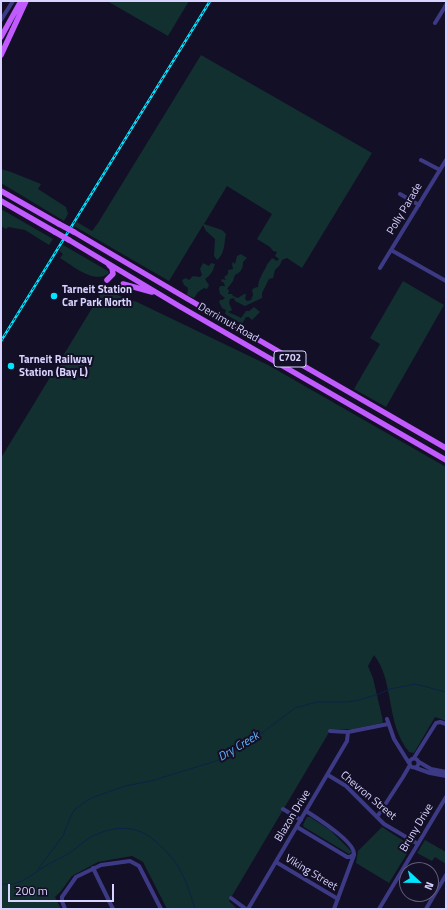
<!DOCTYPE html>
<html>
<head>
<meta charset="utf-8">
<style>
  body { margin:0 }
  #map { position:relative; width:447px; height:910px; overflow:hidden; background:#130f26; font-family:"Titillium Web",sans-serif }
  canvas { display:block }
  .frame { position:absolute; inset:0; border:2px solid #d9d4ff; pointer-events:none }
  .north { position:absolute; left:399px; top:862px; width:40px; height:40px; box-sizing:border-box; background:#130f26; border:1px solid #625e7d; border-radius:50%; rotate:112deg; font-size:11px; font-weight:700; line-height:16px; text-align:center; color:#d9d4ff }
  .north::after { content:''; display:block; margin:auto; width:14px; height:18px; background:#00e5ff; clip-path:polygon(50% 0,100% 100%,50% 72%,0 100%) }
  .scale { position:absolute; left:8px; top:884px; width:106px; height:18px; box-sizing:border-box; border:2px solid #d9d4ff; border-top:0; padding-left:5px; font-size:12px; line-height:14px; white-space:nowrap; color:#d9d4ff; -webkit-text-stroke:3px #130f26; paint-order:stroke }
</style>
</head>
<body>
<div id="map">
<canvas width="447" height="910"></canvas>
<div class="frame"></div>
<div class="north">N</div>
<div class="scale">200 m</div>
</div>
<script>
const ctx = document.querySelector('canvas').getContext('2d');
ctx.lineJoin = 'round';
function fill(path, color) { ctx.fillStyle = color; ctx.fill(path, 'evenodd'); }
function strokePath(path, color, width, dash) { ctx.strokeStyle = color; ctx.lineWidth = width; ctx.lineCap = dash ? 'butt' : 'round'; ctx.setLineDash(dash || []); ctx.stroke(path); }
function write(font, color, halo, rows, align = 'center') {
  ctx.font = font + ' "Titillium Web",sans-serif'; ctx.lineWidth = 4; ctx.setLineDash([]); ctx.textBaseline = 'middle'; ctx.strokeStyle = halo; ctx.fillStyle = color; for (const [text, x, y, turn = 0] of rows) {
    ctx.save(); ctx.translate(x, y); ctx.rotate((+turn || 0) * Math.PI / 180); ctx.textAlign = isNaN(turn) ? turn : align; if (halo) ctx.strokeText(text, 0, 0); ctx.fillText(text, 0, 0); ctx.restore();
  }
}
const green = new Path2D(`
  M107 1H189L168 36Z
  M201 55 372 153 302 268 287 258 282 260 280 265 275 270 273 278 269 279 262 293V298L245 306 235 301 234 298 230 299 229 303 232 310 228 312C232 314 238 316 241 318L246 311H249L254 307 260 312 252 320 249 317H246L242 324 225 314 226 310 222 308 219 302 220 300H222L225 298 220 294 219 289 220 286H225L224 283 221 281 222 279 226 280 224 277 228 274V270L233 269 232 264 233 262 235 264 237 256 241 254 247 258 243 262C243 269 241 272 235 275L233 281 227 289 229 290 228 294H232L233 296 238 298 244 294H246L245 299 247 301 251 300 253 295 252 290 254 288 258 287C258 281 263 272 266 267 267 263 270 262 272 258L277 261 279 259 275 256 277 252 273 251 270 247 257 239 272 214 227 186 204 224 222 230 226 234C224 243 225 254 217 260L214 256 215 239 206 231 203 225 169 281 74 226 77 222 92 231 98 223Z
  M1 169 11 172 41 184 38 189 66 207 68 214 64 221 1 183Z
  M1 209 53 239 49 245 25 230 8 227 6 229 1 226Z
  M63 245 108 271 109 273C95 285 73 266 60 258L63 254 59 251Z
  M203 263 209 266 211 263 215 264C213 271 211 275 205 279L209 285 207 289 204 288 198 292 194 298 187 295 188 288 184 285 182 280 186 278 189 280 193 276 200 277 202 275 200 269Z
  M403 281 444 305 386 407 354 389 380 344 370 338Z
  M103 290 137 302 268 365 446 467V721L435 717 414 753 409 752C385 722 395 682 374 655L368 666 373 678 383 721 382 723 353 729H331L229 901 237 909H167L143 862 132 856 98 862 72 876 61 891 55 897 61 909H1V458Z
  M307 817H310L330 830 352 852 349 854 304 827 303 825Z
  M382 827 410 845 411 847 389 883 356 863 358 851Z
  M425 840 446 852V864L435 857 432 861 417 853Z`);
const stream = new Path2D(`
  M38 869 63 836 70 818 74 810 86 801 94 797 125 786 151 781 219 760 258 736 295 708 317 702H347L359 700 379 694 390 689 415 684 446 692
  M1 884C20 886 27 878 42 868 51 862 62 858 71 852 78 847 84 841 91 837 112 826 135 824 154 840 180 862 185 877 195 909`);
const minor = new Path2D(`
  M1 20 13 1
  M435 23 446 5
  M421 160 440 170
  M400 194 419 205
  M391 250 446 281
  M380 268 446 160
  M387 719 394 739 409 763
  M330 731 348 732 388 724
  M414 758 436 723 440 722 446 724
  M409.5 763a4.5 4.5 0 1 1 9 0a4.5 4.5 0 1 1-9 0Z
  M419 762 431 769 446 772
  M416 768 430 773 446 776
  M328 775 346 786 384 824 418 844
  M283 809 301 820
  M377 817 403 777 410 765
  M297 827 347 857H350L354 854C355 842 317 818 306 811
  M276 862 338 899
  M93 868 113 909
  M231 898 246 909
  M65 909 62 901V897L76 877 101 865 130 861 139 866 161 909
  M248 909 347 741 348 732
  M334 909 354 855
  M379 909 446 797
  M426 909 446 875`);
const major = new Path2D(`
  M1 37 21 1
  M1 55 26 1
  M1 191 59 224
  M1 201 55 232
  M74 232 186 298 446 448
  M69 240 179 306 446 460
  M107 280 113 274 112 268 109 265
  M123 284 152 292`);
const rail = new Path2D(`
  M1 341 210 1`);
const majorBridge = new Path2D(`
  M59 224 74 232
  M55 232 69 240`);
const markers = [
  [54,296,4,"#00e5ff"],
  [11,366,4,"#00e5ff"]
];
const shields = [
  [290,359,32]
];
const shieldNames = [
  ["C702",290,359]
];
const streetNames = [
  ["Polly Parade",405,209,-59],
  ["Derrimut Road",228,323,30],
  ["Chevron Street",368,796,40],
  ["Blazon Drive",293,816,-59],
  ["Bruny Drive",417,828,-59],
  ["Viking Street",311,873,31]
];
const poiNames = [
  ["Tarneit Station",62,290],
  ["Car Park North",62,303],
  ["Tarneit Railway",19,360],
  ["Station (Bay L)",19,373]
];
const waterNames = [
  ["Dry Creek",239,747,-31]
];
fill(green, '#12302f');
strokePath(stream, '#0c2248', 1);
strokePath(minor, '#3d3a85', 4);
strokePath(major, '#c25bff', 5.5);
strokePath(rail, '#00e5ff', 2.5);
strokePath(rail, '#130f26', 1, [3]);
strokePath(majorBridge, '#c25bff', 5.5);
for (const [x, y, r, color] of markers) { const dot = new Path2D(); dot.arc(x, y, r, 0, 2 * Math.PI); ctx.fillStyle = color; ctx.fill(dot); strokePath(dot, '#130f26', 1.5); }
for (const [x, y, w] of shields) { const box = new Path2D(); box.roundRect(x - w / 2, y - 8, w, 16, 3); ctx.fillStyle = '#130f26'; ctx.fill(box); strokePath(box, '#d9d4ff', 1); }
write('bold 10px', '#d9d4ff', null, shieldNames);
write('11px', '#d9d4ff', '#130f26', streetNames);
write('bold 11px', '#d9d4ff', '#130f26', poiNames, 'left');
write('italic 12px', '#62b6ff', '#130f26', waterNames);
</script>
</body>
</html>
